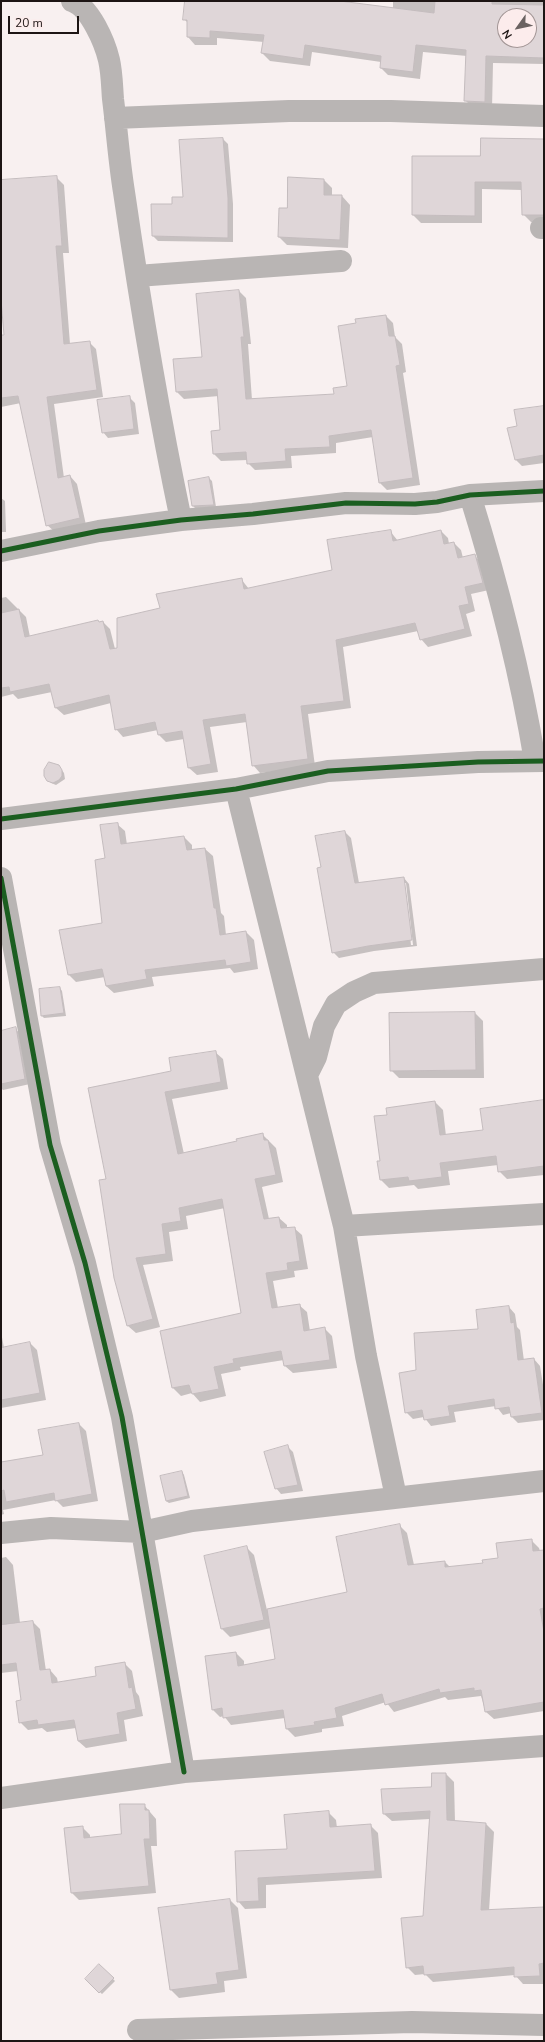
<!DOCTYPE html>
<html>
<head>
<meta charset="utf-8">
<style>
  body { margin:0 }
  #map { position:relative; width:545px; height:2042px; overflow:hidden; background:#f8f0f0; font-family:"Nunito Sans",sans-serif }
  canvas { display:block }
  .frame { position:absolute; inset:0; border:2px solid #1d1514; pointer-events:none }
  .north { position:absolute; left:497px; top:8px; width:40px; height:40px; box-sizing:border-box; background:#fcecec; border:1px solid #a39696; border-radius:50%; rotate:237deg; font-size:11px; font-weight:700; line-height:16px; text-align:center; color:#1d1514 }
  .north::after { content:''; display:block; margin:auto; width:14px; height:18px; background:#6a6261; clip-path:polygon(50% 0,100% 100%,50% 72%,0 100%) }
  .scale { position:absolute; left:8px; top:16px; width:71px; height:18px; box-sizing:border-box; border:2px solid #1d1514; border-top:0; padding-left:5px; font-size:12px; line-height:14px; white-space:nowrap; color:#1d1514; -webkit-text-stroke:3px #fcecec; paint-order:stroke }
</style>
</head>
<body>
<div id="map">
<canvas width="545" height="2042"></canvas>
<div class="frame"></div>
<div class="north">N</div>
<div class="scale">20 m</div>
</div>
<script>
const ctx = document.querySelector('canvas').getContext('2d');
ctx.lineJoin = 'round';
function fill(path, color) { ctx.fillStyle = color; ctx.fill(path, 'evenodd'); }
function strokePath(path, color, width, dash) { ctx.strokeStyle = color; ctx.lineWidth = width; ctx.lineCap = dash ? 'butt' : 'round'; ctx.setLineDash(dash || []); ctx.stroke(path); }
const shadow = new Path2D(`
  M186 1H345L347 3 393 9V1H544V64L493 63 492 109 473 108 465 100 467 56 423 52 420 79 388 75 381 68V62L312 52 310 66 270 61 262 53 264 42 217 38V45H195L188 37V23L184 19ZM505 16H529V40H505Z
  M223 139 228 144 233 204V242L158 241 153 236 173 204 184 198Z
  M544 140V222H531L523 214 522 190 482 189V223H421L413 215 481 157Z
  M56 177 64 185 69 253H63L70 344 89 342 96 349 103 397 54 404 64 478 70 476 77 484 86 525 55 532 47 525 21 403 1 407V336H5L1 288V181Z
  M324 180 332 188V196H342L350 205 348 248 287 245 279 237 288 209Z
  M239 291 246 298 251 344H248L252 400 335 395 348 387 386 316 393 323 395 337 402 344 406 372 403 373 420 485 387 490 380 483 373 437 336 443V453L291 456 292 468 255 470 248 463V460L221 461 214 454 221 431 219 396 184 399 177 392 204 358Z
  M129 397 135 403 139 434 108 438 103 432Z
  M544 407V463L522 466 516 460 518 427Z
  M209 478 212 481 216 507 196 509 193 506 189 481Z
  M1 498 5 501 6 532H1Z
  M390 531 398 541 441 531 448 538 449 544 454 543 461 550 463 558 474 555 482 563 489 590 471 594 475 611 466 614 472 636 428 647 421 639 418 631 343 647 351 708 308 714 315 766 260 773 253 765 247 722 210 727 218 772 197 775 189 768 184 739 166 742 159 735 158 730 123 737 116 729 111 703 64 715 56 708 52 692 18 699 13 694 1 697V598L6 597 26 617 30 637 98 621 100 623 103 622 110 629 115 649H118L162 608 241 579 249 589 333 570Z
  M61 769 64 773 65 779 56 785 51 783 48 780Z
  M117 824 125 831 127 845 184 837 192 845V850L205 849 213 856 221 913 224 916 226 935 246 932 254 940 258 969 234 973 230 968 152 977 154 986 114 993 106 986 105 977 76 982 68 974 104 923 106 859Z
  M345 832 351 838 359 883 404 878 409 884 417 946 374 951 339 958 333 952 322 868ZM404 883H406L413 945H411Z
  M60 988 62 991 66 1016 44 1018 42 1016Z
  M475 1013 483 1021 484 1078H399L391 1070Z
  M15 1029 21 1034 30 1084 3 1090 1 1088V1032Z
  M215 1052 223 1059 228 1089 172 1099 184 1154 238 1142 262 1134 276 1148 283 1182 262 1187 269 1219 279 1218 287 1225V1229L294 1228 302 1235 308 1269 294 1271 295 1277 273 1281 278 1308 299 1305 307 1312 310 1331 324 1328 332 1336 337 1368 293 1373 285 1366 284 1360 240 1367 241 1370 221 1374 226 1396 200 1402 192 1393 181 1396 173 1388 161 1332 242 1314 225 1208 186 1216 188 1229 169 1232 173 1261 143 1265 160 1327 136 1333 128 1326 115 1278 108 1179 172 1072Z
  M544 1101V1175L507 1179 499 1171 498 1165 448 1171 450 1185 418 1189 414 1185 389 1188 381 1180 379 1162H381L388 1115 435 1102 443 1110 446 1136 484 1131Z
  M509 1307 515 1314 517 1327 520 1330 524 1361 534 1359 540 1366 544 1391V1420L518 1423 512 1417 511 1413 503 1415 496 1406 454 1412 456 1422 431 1426 424 1417 413 1419 406 1412 418 1371 479 1330Z
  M1 1332 4 1348 30 1343 37 1350 46 1400 1 1408Z
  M79 1424 86 1431 98 1501 63 1507 56 1500 3 1510 4 1514 1 1515V1462L44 1456Z
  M287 1446 293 1452 303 1491 281 1494 276 1488Z
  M182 1472 184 1475 190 1498 169 1503 166 1501Z
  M399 1525 407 1533 414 1565 445 1562 450 1567 484 1564 499 1559 531 1540 539 1548 540 1551H544V1711L494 1719 486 1712 481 1696 448 1700 445 1697 394 1712 386 1702 342 1716 344 1726 322 1729V1732L295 1737 287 1729 285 1718 231 1725 224 1716 220 1717 212 1709 236 1653 244 1661V1666L276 1660 271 1628 230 1637 222 1629 205 1557 246 1547 254 1555 267 1610 348 1593Z
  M6 1557 13 1565 20 1623 33 1622 40 1629 46 1671 50 1670 57 1678 58 1683 97 1677 124 1663 132 1671 136 1692 139 1696 143 1716 124 1720 127 1741 86 1748 78 1741 76 1728 47 1732 42 1728 28 1730 20 1722 22 1701 18 1671 1 1673V1558Z
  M446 1774 454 1782 455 1822 486 1824 494 1832 489 1911 544 1908V1984H523L515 1975 433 1982 425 1974 415 1975 407 1967 424 1917 430 1819 392 1821 384 1814 432 1788Z
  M144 1805 156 1819 157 1846H151L156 1893 79 1900 71 1892 82 1827 90 1835V1838L122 1835Z
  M328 1812 336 1820 337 1828 370 1825 378 1833 382 1878 266 1885V1908L245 1909 238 1901 236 1852 288 1850Z
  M230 1900 238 1908 247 1978 224 1981 225 1992 179 1998 171 1990Z
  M99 1965 115 1981 102 1994 86 1979Z`);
const building = new Path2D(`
  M185 1H340L434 13 435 1H492V4L544 5V58L486 56 485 102 464 101 466 50 416 45 413 72 380 68 381 56 305 45 303 59 261 53 264 35 210 31V38L187 37V20H183ZM505 16H529V40H505Z
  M223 138 228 198V238L152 236 151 204H172V197H183L179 140Z
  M481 138 544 139V215H522L521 182H475V216L412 215V156H480Z
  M57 176 62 246H56L64 344 90 341 97 390 47 397 58 478 70 475 80 518 46 526 18 396 1 398V335H4L1 300V180Z
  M288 177 324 179V195H342L340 240 278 237 279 208H287Z
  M239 290 244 337H241L246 399 334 394 333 388 347 386 338 326 356 323 355 319 386 315 389 336H395L400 365 396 366 413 478 379 483 371 430 329 436 330 447 285 449 286 461 247 464 246 452 213 454 211 431 220 430 217 389 176 392 173 359 202 357 196 294Z
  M130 396 134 429 102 433 97 400Z
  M544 406V455L515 460 507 428 517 426 514 410Z
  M209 477 214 505 192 506 188 481Z
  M391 530 393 541 441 530 444 544 454 542 458 558 475 554 483 583 465 587 469 604 459 606 465 629 420 640 415 623 336 640 344 701 301 706 308 759 252 766 245 714 203 720 211 764 188 768 182 731 158 735 155 722 115 730 109 695 55 708 49 684 10 692 9 687 1 688V613L19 609 25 637 98 620 99 622 103 621 110 649 117 648V618L160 608 156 594 242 578 244 589 332 570 327 540Z
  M49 762 59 765 62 770V776L59 780 53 783 47 781 44 776V770Z
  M118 823 121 844 184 836 187 850 205 848 214 908H216L220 935 246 931 251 962 226 966 225 960 145 970 147 979 106 986 102 969 68 975 59 930 102 923 95 860 105 858 100 825Z
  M345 831 355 883 404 877 412 940 368 946 332 953 317 868 321 867 315 836Z
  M60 987 64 1013 41 1016 39 989Z
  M475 1012 476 1070 390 1071 389 1013Z
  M16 1027 25 1079 1 1084V1031Z
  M216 1051 221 1082 165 1092 178 1154 237 1141 236 1139 263 1133 264 1140H268L276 1175 255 1179 264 1219 279 1217 281 1228 295 1227 300 1261 287 1263 288 1270 266 1273 272 1308 300 1304 304 1331 325 1327 330 1360 284 1366 281 1351 233 1359 234 1363 214 1367 219 1389 192 1394 189 1385 172 1388 160 1331 241 1313 222 1199 179 1208 181 1221 162 1224 166 1254 136 1258 153 1319 127 1326 114 1278 99 1180 106 1179 88 1088 171 1071 169 1058Z
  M544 1100V1166L498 1172 496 1156 440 1163 442 1177 409 1181 408 1177 380 1180 377 1161H380L374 1116 387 1115 386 1108 435 1101 440 1135 483 1130 480 1109Z
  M509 1306 511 1323 514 1322 518 1360 534 1358 542 1413 511 1417 509 1407 495 1409 494 1399 448 1406 450 1416 424 1420 422 1410 405 1413 399 1373 416 1370 414 1333 478 1329 476 1310Z
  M30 1342 40 1393 1 1400V1348Z
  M79 1423 92 1494 55 1501 54 1493 6 1502 4 1490 1 1491V1462L43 1455 38 1430Z
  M288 1445 298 1485 275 1489 264 1452Z
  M182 1471 188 1496 166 1501 160 1476Z
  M400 1524 408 1565 445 1561V1567L483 1563 482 1560 498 1558 496 1543 532 1539 533 1551 544 1550V1608L540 1609 544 1632V1702L485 1712 481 1690 474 1691V1688L440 1693 439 1689 385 1705 382 1694 335 1708 337 1718 314 1722 315 1725 286 1729 283 1710 223 1718 222 1708 212 1710 205 1656 236 1652 238 1666 275 1659 267 1609 347 1592 336 1537Z
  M247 1546 264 1620 221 1629 204 1556Z
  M33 1621 40 1670 50 1669 52 1683 96 1676 95 1667 125 1662 129 1688 132 1687 136 1709 117 1713 120 1734 78 1741 74 1720 38 1725 37 1720 19 1723 16 1701 21 1700 16 1663 1 1665V1625Z
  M432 1773H446L447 1820 486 1823 481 1910 544 1907V1963L539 1964 540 1976 514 1977V1967L424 1975 423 1966 406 1968 401 1918 423 1916 430 1811 383 1814 381 1789 431 1787Z
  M120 1804H145V1810H149L150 1839H144L149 1886 71 1893 64 1828 83 1826 84 1838 121 1834Z
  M329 1811 330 1827 371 1824 375 1871 258 1878 259 1901 237 1902 235 1851 287 1849 284 1815Z
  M230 1899 239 1970 216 1973 218 1984 170 1990 158 1908Z
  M99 1964 114 1978 99 1993 85 1979Z`);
const minor = new Path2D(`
  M72 1C90 7 105 43 109 60 112 73 112 87 113 99 117 131 119 161 124 192 140 302 158 411 181 520
  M115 118 289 111H391L544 116
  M541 228H544
  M137 276 341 261
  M470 495C497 582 520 670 535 761
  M1 551 99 531 181 520 253 514 346 503 415 504 437 502 470 495 544 491
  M236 789 344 1226
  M1 819 236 789 328 771 478 762 544 761
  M1 878 50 1145 85 1263 122 1417 184 1772
  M307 1075 316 1057 324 1026 336 1004 354 992 374 983 544 969
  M396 1497 366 1356 344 1226 544 1214
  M1 1533 51 1528 142 1532 192 1521 544 1481
  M1 1798 184 1772 544 1746
  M138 2030 412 2022 544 2025`);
const cycleway = new Path2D(`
  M1 551 99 531 181 520 253 514 346 503 415 504 437 502 470 495 544 491
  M1 819 236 789 328 771 478 762 544 761
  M1 878 50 1145 85 1263 122 1417 184 1772`);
fill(shadow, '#0003');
fill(building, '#dfd6d8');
strokePath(building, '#c4bcbe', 1);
strokePath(minor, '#b9b5b4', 22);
strokePath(cycleway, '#1b5e20', 5);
</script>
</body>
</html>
